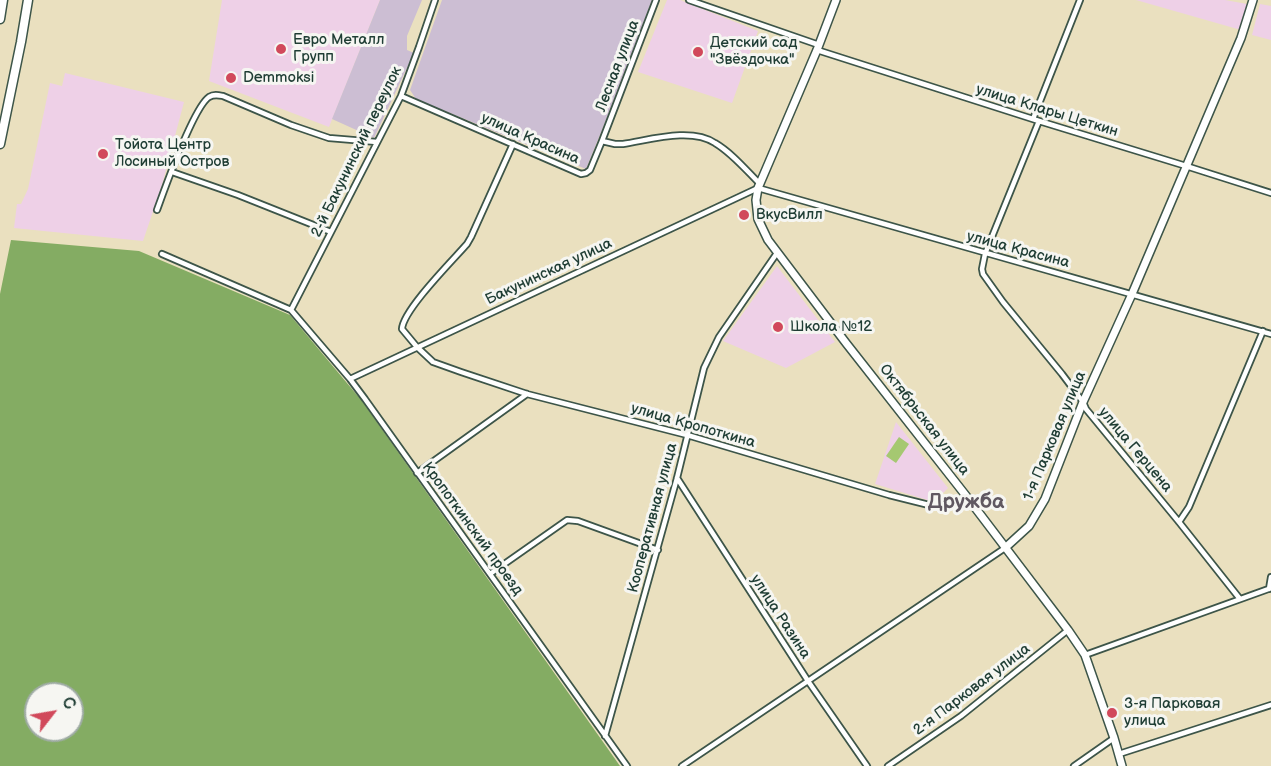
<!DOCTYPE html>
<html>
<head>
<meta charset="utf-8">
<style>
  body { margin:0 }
  #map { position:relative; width:1271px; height:766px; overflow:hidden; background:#eae0bf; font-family:"Balsamiq Sans",sans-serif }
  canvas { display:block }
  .north { position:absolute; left:24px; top:682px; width:60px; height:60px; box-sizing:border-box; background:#f6f6f2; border:2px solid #a0aca6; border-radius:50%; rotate:59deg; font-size:16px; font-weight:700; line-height:24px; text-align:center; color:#1f3d34 }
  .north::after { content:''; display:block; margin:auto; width:21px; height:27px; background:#d1495b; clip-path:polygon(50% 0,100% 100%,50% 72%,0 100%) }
</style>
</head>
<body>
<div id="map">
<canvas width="1271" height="766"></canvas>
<div class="north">С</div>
</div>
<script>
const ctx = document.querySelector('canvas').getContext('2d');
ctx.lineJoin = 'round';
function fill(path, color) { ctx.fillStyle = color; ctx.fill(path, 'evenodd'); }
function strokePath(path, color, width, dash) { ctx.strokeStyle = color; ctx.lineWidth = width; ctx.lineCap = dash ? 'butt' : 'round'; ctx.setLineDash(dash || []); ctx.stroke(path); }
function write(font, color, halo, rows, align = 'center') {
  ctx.font = font + ' "Balsamiq Sans",sans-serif'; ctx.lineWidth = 6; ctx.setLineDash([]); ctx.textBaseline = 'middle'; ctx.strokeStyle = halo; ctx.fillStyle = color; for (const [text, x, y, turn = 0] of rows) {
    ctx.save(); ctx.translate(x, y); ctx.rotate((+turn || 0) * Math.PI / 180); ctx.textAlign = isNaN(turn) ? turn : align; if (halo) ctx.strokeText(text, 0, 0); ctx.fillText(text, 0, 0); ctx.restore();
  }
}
const built = new Path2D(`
  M222 0H380L329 127 209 81Z
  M667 0H680L758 31 732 103 638 72Z
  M1136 0H1225L1247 4 1241 30Z
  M1260 4 1271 6V40L1252 35Z
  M65 73 184 102 162 185 143 241 14 228 17 204H21L28 189 50 83 62 86Z
  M777 266 835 342 786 368 723 341Z
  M896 422 948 488 934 502 875 484Z`);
const industrial = new Path2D(`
  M380 0H422L407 36V50L414 53 374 138 332 119Z
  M442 0H652L602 130 586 169 416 99 410 90Z`);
const green = new Path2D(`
  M899 437 909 444 896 463 886 456Z`);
const forest = new Path2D(`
  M11 240 139 251 290 315 362 401 620 766H0V294ZM36 694H72V730H36Z`);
const street = new Path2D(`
  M689 0 819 45
  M817 50 1039 121 1186 166 1271 193
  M401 96 581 174 586 173 590 170 602 141 615 144H623C650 140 691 127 715 143 732 153 746 170 760 184
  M1033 119 1080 0
  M1039 121 985 254 982 269 983 274 1003 302 1062 374 1083 402 1086 409 1179 522 1240 599
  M602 141 656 0
  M513 144 471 237 467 244C453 260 403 310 402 329L417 347 433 362 461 372 527 394 687 435 889 495 933 506 945 507 958 502 967 497
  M172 172 238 195 331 232
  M157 210C165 188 193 108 209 97 214 94 218 95 223 96L291 125 329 138 377 142
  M162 254 291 310 350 379 365 399 627 766
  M291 310 401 96 419 47 435 0
  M350 379 758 188 1271 334
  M417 473 527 394
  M677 478 808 681 867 766
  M1179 522 1189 507 1263 331
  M490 574 567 520 578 521 658 550
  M1269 589 1271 577
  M1085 655 1271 588
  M605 736 677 478 704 368 719 337 777 253
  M1119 754 1271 705
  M682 766 1005 548
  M888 766 961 716 1068 630
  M1074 766 1114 738`);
const secondary = new Path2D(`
  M836 0 817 50 758 188 756 200 758 219 768 240 846 343 967 497 1068 630 1085 655 1114 738 1122 766
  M1005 548 1029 526 1045 499 1083 402 1132 294 1241 38 1253 0`);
const highway = new Path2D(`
  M0 19 3 0
  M0 144 21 42 28 0`);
const markers = [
  [281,49,6,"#d1495b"],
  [698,52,6,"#d1495b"],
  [231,78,6,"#d1495b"],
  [103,154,6,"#d1495b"],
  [744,215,6,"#d1495b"],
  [778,327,6,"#d1495b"],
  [1112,713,6,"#d1495b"]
];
const poiNames = [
  ["Евро Металл",293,40],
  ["Групп",293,57],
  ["Детский сад",710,43],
  ["\"Звёздочка\"",710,60],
  ["Demmoksi",243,78],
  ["Тойота Центр",115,145],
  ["Лосиный Остров",115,162],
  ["ВкусВилл",756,215],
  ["Школа №12",790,327],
  ["3-я Парковая",1124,704],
  ["улица",1124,721]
];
const streetNames = [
  ["Лесная улица",618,66,-69],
  ["улица Клары Цеткин",1047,111,17],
  ["улица Красина",530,139,24],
  ["2-й Бакунинский переулок",357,152,-64],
  ["улица Красина",1018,250,15],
  ["Бакунинская улица",549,272,-25],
  ["Октябрьская улица",924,420,52],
  ["улица Кропоткина",693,426,16],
  ["1-я Парковая улица",1055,436,-67],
  ["улица Герцена",1135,450,50],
  ["Кооперативная улица",653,518,-75],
  ["Кропоткинский проезд",472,529,54],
  ["улица Разина",780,617,57],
  ["2-я Парковая улица",972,690,-37]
];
const districtNames = [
  ["Дружба",966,503]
];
fill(built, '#eed0e7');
fill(industrial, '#ccbed3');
fill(green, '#a5c871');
fill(forest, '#84ac63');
strokePath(street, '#3d5549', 8);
strokePath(secondary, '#3d5549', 10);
strokePath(highway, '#3d5549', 11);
strokePath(street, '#fff', 4.5);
strokePath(secondary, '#fff', 7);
strokePath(highway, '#fff', 8);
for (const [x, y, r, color] of markers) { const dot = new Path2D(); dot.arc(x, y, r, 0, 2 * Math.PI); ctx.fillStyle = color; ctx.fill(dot); strokePath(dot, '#f6f6f2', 2); }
write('15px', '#1f3d34', '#f6f6f2', poiNames, 'left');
write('15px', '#1f3d34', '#f6f6f2', streetNames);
write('bold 21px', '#605861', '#f6f6f2', districtNames);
</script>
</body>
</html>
